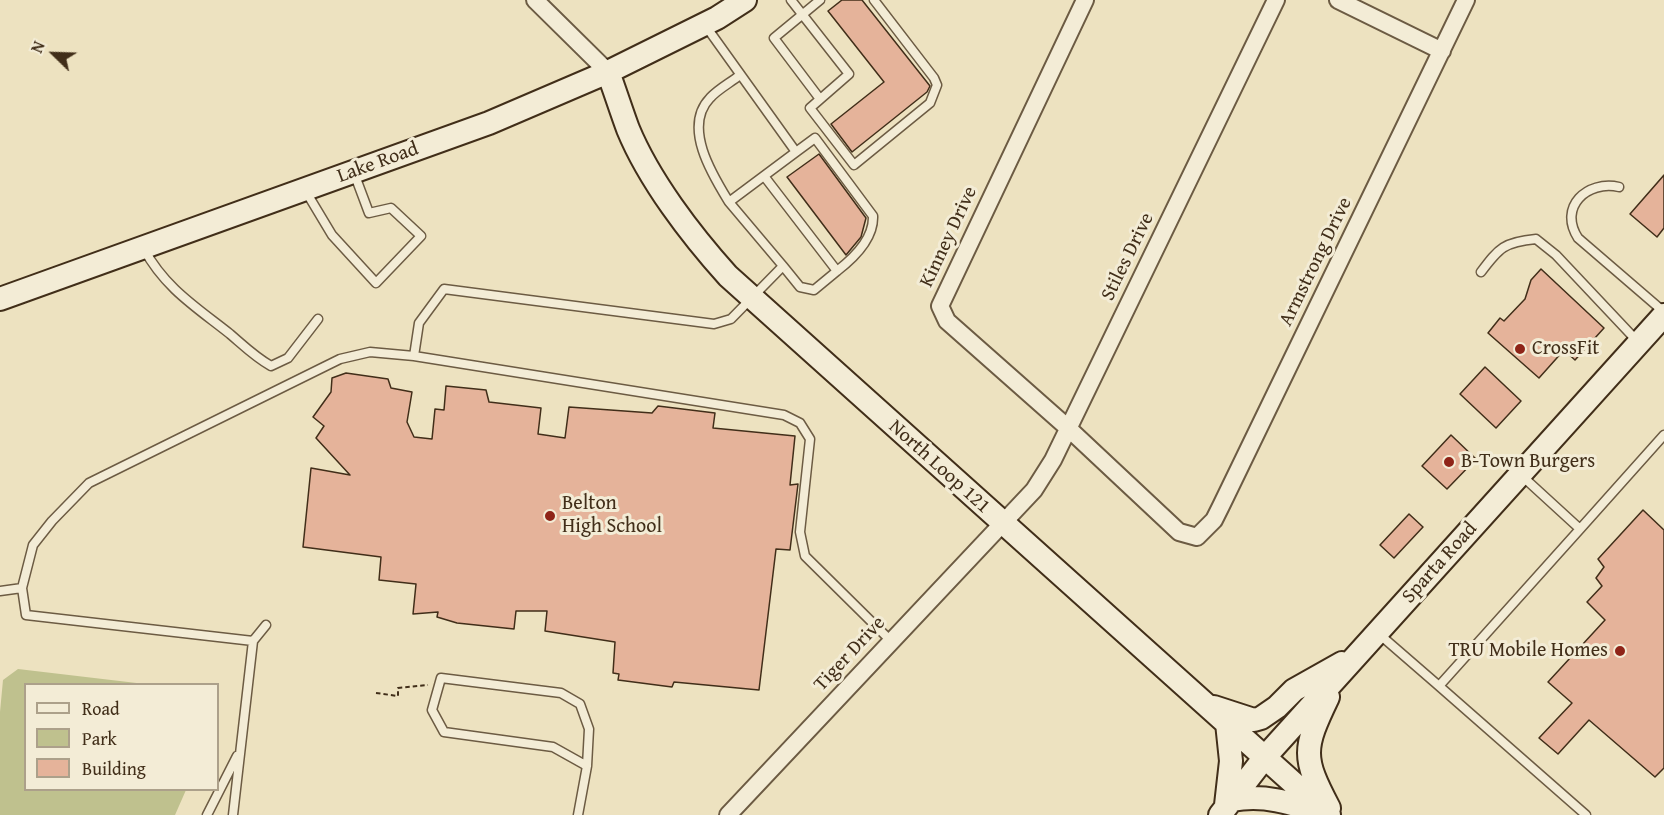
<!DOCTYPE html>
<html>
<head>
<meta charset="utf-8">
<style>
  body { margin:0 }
  #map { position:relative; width:1664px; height:815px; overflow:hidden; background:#ede2c0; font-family:"Gentium Book Plus",serif }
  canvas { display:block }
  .legend { position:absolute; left:24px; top:683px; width:195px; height:108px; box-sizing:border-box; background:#f3ecd6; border:2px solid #aca08a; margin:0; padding:8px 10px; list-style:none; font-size:18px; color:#412e19 }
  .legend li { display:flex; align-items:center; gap:12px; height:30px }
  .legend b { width:30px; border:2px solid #aca08a }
  .north { position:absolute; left:24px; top:24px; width:60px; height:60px; -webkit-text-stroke:4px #f3ecd6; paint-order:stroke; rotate:293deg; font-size:16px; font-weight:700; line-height:24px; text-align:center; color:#412e19 }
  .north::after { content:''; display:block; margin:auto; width:21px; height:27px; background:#412e19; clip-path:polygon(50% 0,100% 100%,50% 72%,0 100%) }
</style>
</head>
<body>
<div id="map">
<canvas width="1664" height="815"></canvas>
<ul class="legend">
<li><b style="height:8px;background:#f3ecd6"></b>Road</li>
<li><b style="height:16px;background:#bfc18e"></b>Park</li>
<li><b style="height:16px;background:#e5b39a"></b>Building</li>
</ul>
<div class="north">N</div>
</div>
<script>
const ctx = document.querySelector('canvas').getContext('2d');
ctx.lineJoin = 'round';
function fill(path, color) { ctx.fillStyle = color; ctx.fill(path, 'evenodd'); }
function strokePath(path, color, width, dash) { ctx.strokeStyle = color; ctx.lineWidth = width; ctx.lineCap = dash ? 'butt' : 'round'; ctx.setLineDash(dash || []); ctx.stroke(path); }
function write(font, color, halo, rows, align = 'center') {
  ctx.font = font + ' "Gentium Book Plus",serif'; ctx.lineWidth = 6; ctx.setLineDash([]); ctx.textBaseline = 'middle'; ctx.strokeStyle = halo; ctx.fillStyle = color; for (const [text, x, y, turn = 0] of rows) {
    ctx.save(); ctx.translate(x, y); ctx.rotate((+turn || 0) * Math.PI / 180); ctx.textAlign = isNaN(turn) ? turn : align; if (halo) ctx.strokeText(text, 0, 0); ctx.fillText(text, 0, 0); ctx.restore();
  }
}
const green = new Path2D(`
  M18 669 145 684H26V790H186L175 815H0V712L3 680Z`);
const building = new Path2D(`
  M842 0H862L930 86 927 92 852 152 831 124 884 82 828 11Z
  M819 154 866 218 861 237 846 255 787 177Z
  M1664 175V228L1657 237 1630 214Z
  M1541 269 1604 328 1575 360 1564 350 1539 378 1488 333 1500 318 1504 321 1525 299 1531 280Z
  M1485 367 1521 401 1496 428 1460 394Z
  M346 373 388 379 391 388 412 392 407 422 414 437 432 439 435 409 444 410 446 386 486 390 489 402 541 408 538 434 565 438 569 407 652 413 658 406 715 413 713 428 795 436 790 485 798 484 790 550 776 549 759 690 674 682 672 687 618 680 619 674 613 673 615 642 545 631 547 611H516L514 629 457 623 437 617 438 612 413 614 416 584 379 580 381 557 303 547 311 468 350 475 316 438 324 426 313 417 331 392 332 378Z
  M1451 435 1476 459 1447 489 1422 466Z
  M1643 510 1664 530V768L1655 777 1589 720 1558 754 1539 738 1572 703 1548 682 1605 620 1587 602 1602 586 1596 578 1604 567 1598 559Z
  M1409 514 1423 527 1394 558 1380 545Z`);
const path = new Path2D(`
  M376 693 398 696V688L428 685`);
const lane = new Path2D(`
  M791 0 849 74 810 108 854 165 930 103 937 85 934 78 874 0
  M820 0 774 38 820 99
  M796 152 815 138 873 216C874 239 854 258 837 271
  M764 176 837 271 814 290 800 287 783 266
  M1619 187C1587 180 1558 207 1578 238L1664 312
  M305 190 332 235 376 283 421 236 391 208 369 213 354 173
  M729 202C713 176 682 127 710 98 718 89 730 83 740 75
  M144 249C165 288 196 307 230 334 244 346 255 357 271 366L288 358 318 319
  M1481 272C1499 248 1504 242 1536 239L1556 255 1638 342
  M414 356 419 323 444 289 714 324 731 319 783 266 729 202 796 152 705 25
  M1580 529 1664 435
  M22 588 26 615 253 641 266 625
  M0 591 22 588 33 545 52 521 89 483 340 359 370 352 414 356 784 415 800 423 810 439 800 532 805 556 891 641
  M1379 634 1439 686 1580 529 1521 475
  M1439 686 1586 815
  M207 815 237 756
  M233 815 253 641
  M578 815 587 766 589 729 580 704 561 693 441 678 432 710 444 732 553 747 587 766`);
const street = new Path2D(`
  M535 0 608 72
  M1085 0 940 306 947 321 1068 428 1179 532 1197 537 1214 520 1221 506 1466 0
  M1338 0 1442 51
  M728 815 1034 490 1053 460 1276 0`);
const secondary = new Path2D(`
  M608 72C615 91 621 110 628 129 649 180 691 235 728 276L1329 815
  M0 299 489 123 608 72 717 18 745 0
  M1328 697C1303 749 1302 757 1329 808
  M1214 707 1254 720 1261 718 1277 707 1294 690 1342 663
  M1232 800C1265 794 1291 803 1321 813
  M1226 805 1231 761 1227 723
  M1220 815 1265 757 1664 315`);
const markers = [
  [1520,349,6,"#8f2418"],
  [1449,462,6,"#8f2418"],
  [550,516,6,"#8f2418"],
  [1620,651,6,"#8f2418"]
];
const streetNames = [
  ["Lake Road",378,163,-20],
  ["Kinney Drive",949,237,-65],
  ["Stiles Drive",1128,257,-64],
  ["Armstrong Drive",1316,262,-64],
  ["North Loop 121",939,467,42],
  ["Sparta Road",1440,563,-48],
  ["Tiger Drive",850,654,-47]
];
const poiNames = [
  ["CrossFit",1532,349],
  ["B-Town Burgers",1461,462],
  ["Belton",562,504],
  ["High School",562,527],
  ["TRU Mobile Homes",1608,651,"right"]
];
fill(green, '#bfc18e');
fill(building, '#e5b39a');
strokePath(building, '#412e19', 1.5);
strokePath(lane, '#6c5b43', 11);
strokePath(street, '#6c5b43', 20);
strokePath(secondary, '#412e19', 26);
strokePath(path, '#412e19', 2, [4.5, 3]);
strokePath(lane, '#f3ecd6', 8);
strokePath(street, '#f3ecd6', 16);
strokePath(secondary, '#f3ecd6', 22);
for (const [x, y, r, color] of markers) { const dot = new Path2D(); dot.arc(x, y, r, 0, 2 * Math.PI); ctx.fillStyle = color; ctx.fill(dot); strokePath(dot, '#f3ecd6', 2); }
write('20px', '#412e19', '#f3ecd6', streetNames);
write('20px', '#412e19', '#f3ecd6', poiNames, 'left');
</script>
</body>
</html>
